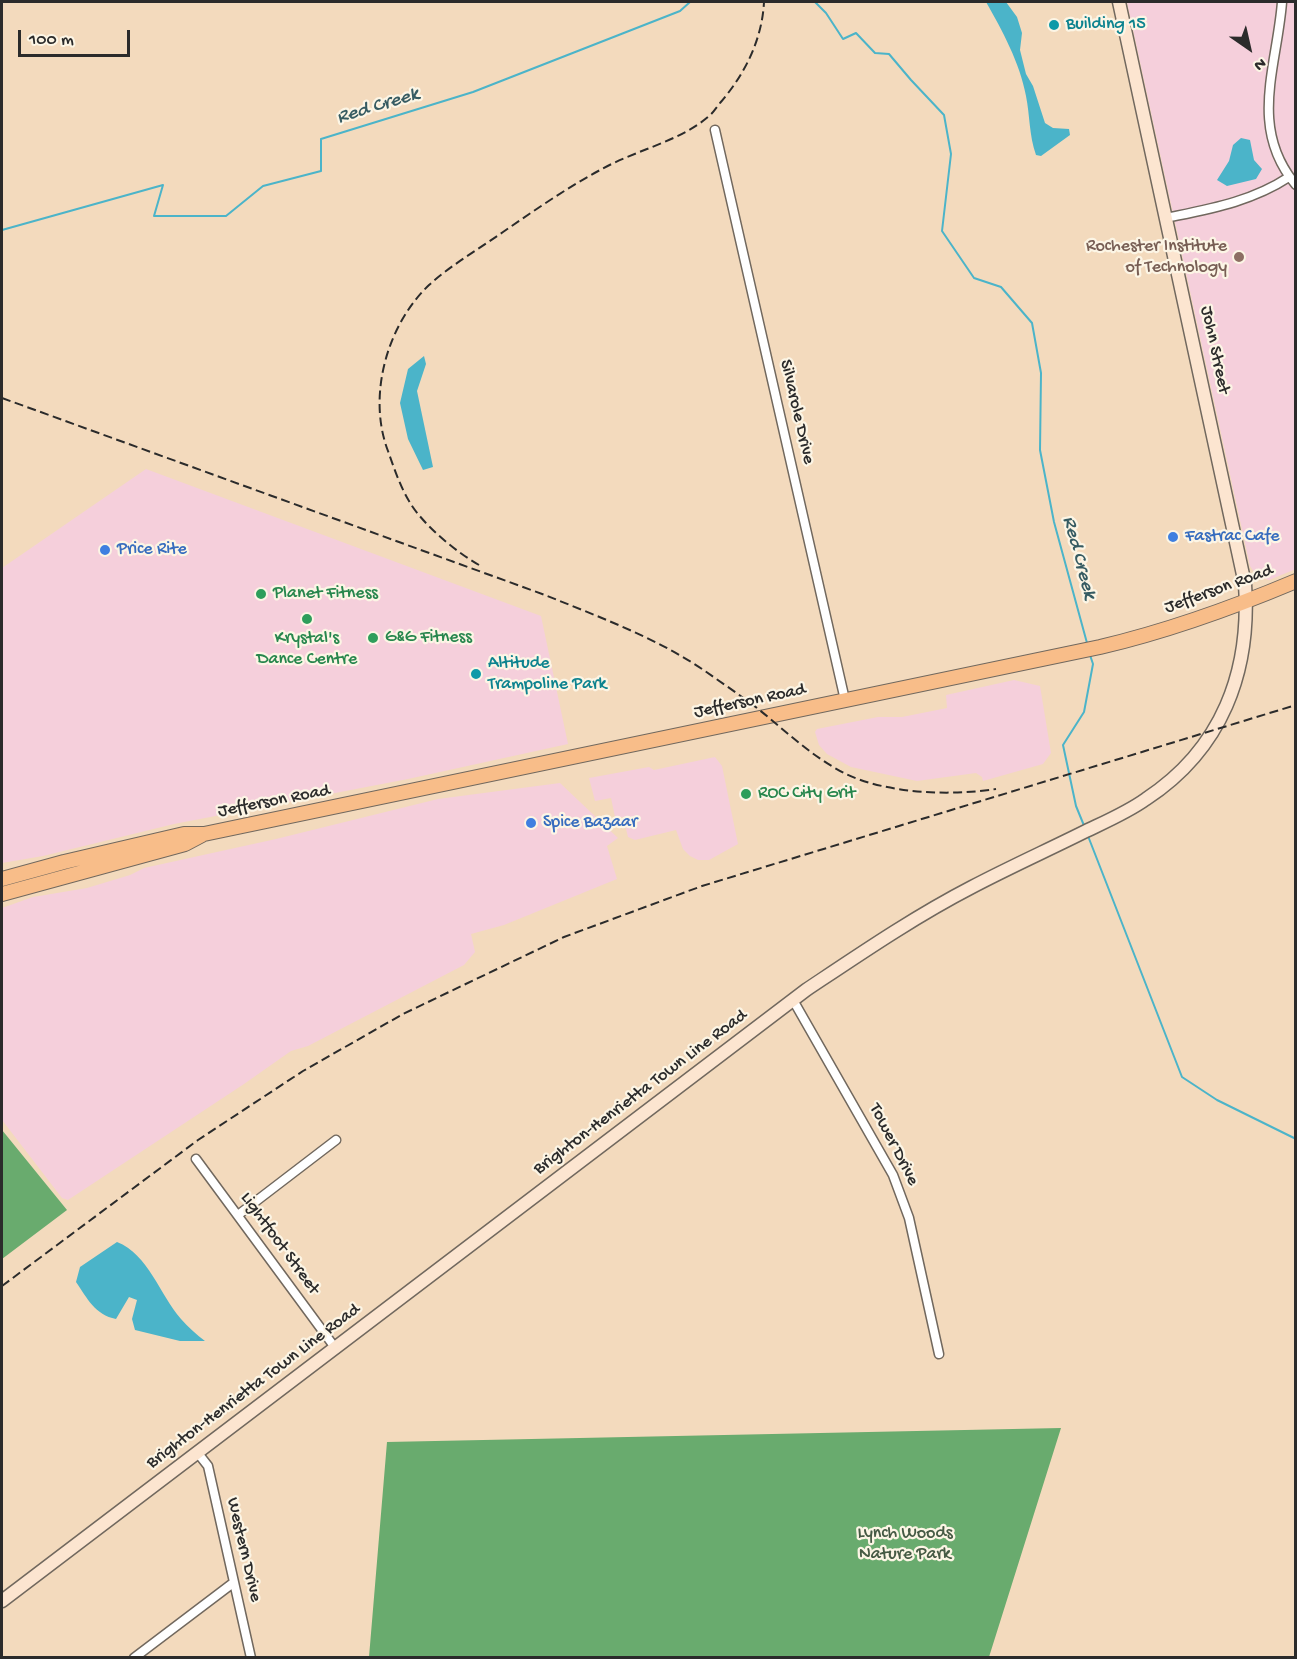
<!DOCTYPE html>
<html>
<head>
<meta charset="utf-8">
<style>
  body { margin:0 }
  #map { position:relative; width:1297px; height:1659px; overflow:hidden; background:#f3dabd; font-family:"Gochi Hand",sans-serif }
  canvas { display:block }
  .frame { position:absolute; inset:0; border:3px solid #2b2b2b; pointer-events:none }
  .north { position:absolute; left:1219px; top:18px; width:60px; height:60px; -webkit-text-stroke:4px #fcf5e5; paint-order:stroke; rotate:146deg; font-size:16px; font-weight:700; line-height:24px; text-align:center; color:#2b2b2b }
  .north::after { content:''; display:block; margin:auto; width:21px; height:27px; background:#2b2b2b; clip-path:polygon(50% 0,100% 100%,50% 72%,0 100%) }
  .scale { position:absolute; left:18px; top:30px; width:112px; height:27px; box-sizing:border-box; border:3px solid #2b2b2b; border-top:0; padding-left:8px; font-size:18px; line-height:21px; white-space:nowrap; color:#2b2b2b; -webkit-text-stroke:4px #fcf5e5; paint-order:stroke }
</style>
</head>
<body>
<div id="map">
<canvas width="1297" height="1659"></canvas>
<div class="frame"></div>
<div class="north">N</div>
<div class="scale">100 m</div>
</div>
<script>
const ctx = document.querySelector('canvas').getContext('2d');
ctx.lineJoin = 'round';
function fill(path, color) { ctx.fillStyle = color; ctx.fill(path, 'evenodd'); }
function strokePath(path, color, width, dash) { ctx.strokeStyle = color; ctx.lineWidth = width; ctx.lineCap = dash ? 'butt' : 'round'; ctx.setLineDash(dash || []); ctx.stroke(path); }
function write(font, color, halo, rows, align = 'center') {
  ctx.font = font + ' "Gochi Hand",sans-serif'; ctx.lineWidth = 4.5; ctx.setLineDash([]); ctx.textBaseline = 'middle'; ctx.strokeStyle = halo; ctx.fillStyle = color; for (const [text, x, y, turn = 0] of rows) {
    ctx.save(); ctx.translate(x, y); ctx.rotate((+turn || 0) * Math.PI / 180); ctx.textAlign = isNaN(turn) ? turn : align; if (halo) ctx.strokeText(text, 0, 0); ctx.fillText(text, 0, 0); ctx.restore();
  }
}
const built = new Path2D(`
  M1127 2H1295L1296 569 1269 580 1257 576 1250 566Z
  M146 469 541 616 568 744 408 779 174 824 43 856 2 863V568Z
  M1014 680 1040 686 1051 753 1043 764 983 781 982 777 976 773 917 781 851 767 827 754 819 745 815 732 817 729 878 717H902L947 708 946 695Z
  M715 757 722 766 738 844 709 860H698L690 856 683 849 676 830 635 840 628 837 623 817H615L611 798 595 801 589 778 649 767 654 770Z
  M560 783 618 838 607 846 617 879 504 925 471 934 475 952 464 965 308 1046 291 1051 244 1084 68 1200 62 1198 2 1120V908L33 897 87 888 130 875 144 868 276 839 438 799Z`);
const forest = new Path2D(`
  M2 1130 67 1210 2 1259Z
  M1061 1428 989 1657H369L387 1442Z`);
const water = new Path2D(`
  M986 2H1006L1017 17 1022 33 1020 50 1026 74 1033 86 1045 123 1053 128 1069 129 1070 135 1041 156 1036 155C1029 135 1030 116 1026 96 1020 63 1002 30 986 2Z
  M1241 138 1250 140 1254 160 1262 169 1256 179 1227 186 1217 180 1229 161 1233 145Z
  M424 356 426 364 417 391 433 467 423 470 408 439 400 403 408 369Z
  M117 1242C148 1254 160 1295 181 1319 188 1327 197 1335 205 1341H180L135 1330 132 1319 137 1300 129 1297 116 1319C95 1315 87 1298 76 1282L80 1267Z`);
const stream = new Path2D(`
  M815 2 826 13 843 39 856 33 875 53 889 54 911 80 944 115 951 154 942 231 974 278 1001 287 1032 323 1041 373 1040 450 1054 522 1087 643
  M2 230 163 185 154 216H226L263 186 321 171V139L473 92 680 11 690 2
  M1085 828 1076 806 1063 745 1084 712 1093 664 1090 655
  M1088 836 1182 1077 1217 1100 1296 1139`);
const street = new Path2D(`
  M1282 2C1277 67 1248 128 1296 185
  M715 130 845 700
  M1166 218C1209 209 1251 202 1289 177
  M793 1000 893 1175 909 1218 939 1354
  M196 1159 336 1349
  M238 1215 336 1140
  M197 1452 208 1466 251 1658
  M134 1658 233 1583`);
const secondary = new Path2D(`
  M2 1601 806 990C860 954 914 917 972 887 1010 867 1048 850 1086 831 1107 821 1128 812 1146 799 1222 749 1251 672 1245 584L1119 2`);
const primary = new Path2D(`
  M2 879 64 862 184 834H204L1100 647C1168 631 1232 608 1296 581
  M2 894 185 844 202 835`);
const rail = new Path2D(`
  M2 398 545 595C599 617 657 638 705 671 726 686 748 700 768 717 792 737 815 758 844 773 886 794 951 796 996 789
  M479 565C456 552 422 524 409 501 400 486 394 468 388 451 367 396 387 325 429 285 451 265 479 249 503 232 535 210 568 187 602 169 636 150 678 142 708 117 713 113 716 108 720 103 745 74 762 40 764 2
  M2 1286 198 1140 303 1071 403 1014 564 937 702 886 1296 705`);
const markers = [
  [1054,25,6,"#0f9aa8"],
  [1239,257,6,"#8d6e63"],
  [1173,537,6,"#3f7fe0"],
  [105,550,6,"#3f7fe0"],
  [261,594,6,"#2e9e5b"],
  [307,619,6,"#2e9e5b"],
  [373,638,6,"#2e9e5b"],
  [476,674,6,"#0f9aa8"],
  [746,794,6,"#2e9e5b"],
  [531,823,6,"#3f7fe0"]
];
const cultureNames = [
  ["Building 15",1066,25],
  ["Altitude",488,664],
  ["Trampoline Park",488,685]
];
const educationNames = [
  ["Rochester Institute",1227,247],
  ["of Technology",1227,268]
];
const streetNames = [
  ["John Street",1214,350,78],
  ["Silvarole Drive",796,412,77],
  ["Jefferson Road",1219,590,-20],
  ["Jefferson Road",750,702,-12],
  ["Jefferson Road",274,802,-11],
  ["Brighton-Henrietta Town Line Road",641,1093,-37],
  ["Tower Drive",893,1145,63],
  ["Lightfoot Street",279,1244,54],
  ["Brighton-Henrietta Town Line Road",254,1387,-37],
  ["Western Drive",243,1550,77]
];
const shopNames = [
  ["Fastrac Cafe",1185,537],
  ["Price Rite",117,550],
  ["Spice Bazaar",543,823]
];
const leisureNames = [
  ["Planet Fitness",273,594],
  ["G&G Fitness",385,638],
  ["Krystal's",307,639,"center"],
  ["Dance Centre",307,660,"center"],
  ["ROC City Grit",758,794]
];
const parkNames = [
  ["Lynch Woods",905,1534],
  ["Nature Park",905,1555]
];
const waterNames = [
  ["Red Creek",378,107,-17],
  ["Red Creek",1078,558,75]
];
fill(built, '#f5cfdb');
fill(forest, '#69ab6e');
fill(water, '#4bb4c9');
strokePath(stream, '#4bb4c9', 2);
strokePath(street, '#71685e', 11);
strokePath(secondary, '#71685e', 15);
strokePath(primary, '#71685e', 16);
strokePath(street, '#fff', 8);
strokePath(secondary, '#fce5d0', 12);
strokePath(primary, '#f8bd89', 14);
strokePath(rail, '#2b2b2b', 2, [9, 4.5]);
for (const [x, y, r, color] of markers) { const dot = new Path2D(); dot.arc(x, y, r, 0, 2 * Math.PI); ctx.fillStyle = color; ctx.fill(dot); strokePath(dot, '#fcf5e5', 2); }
write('18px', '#0d838f', '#fcf5e5', cultureNames, 'left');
write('18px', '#785e54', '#fcf5e5', educationNames, 'right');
write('18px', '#2b2b2b', '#fcf5e5', streetNames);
write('18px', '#366cbe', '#fcf5e5', shopNames, 'left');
write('18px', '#27864d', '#fcf5e5', leisureNames, 'left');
write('18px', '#455a44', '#fcf5e5', parkNames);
write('italic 20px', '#365b62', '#fcf5e5', waterNames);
</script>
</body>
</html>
